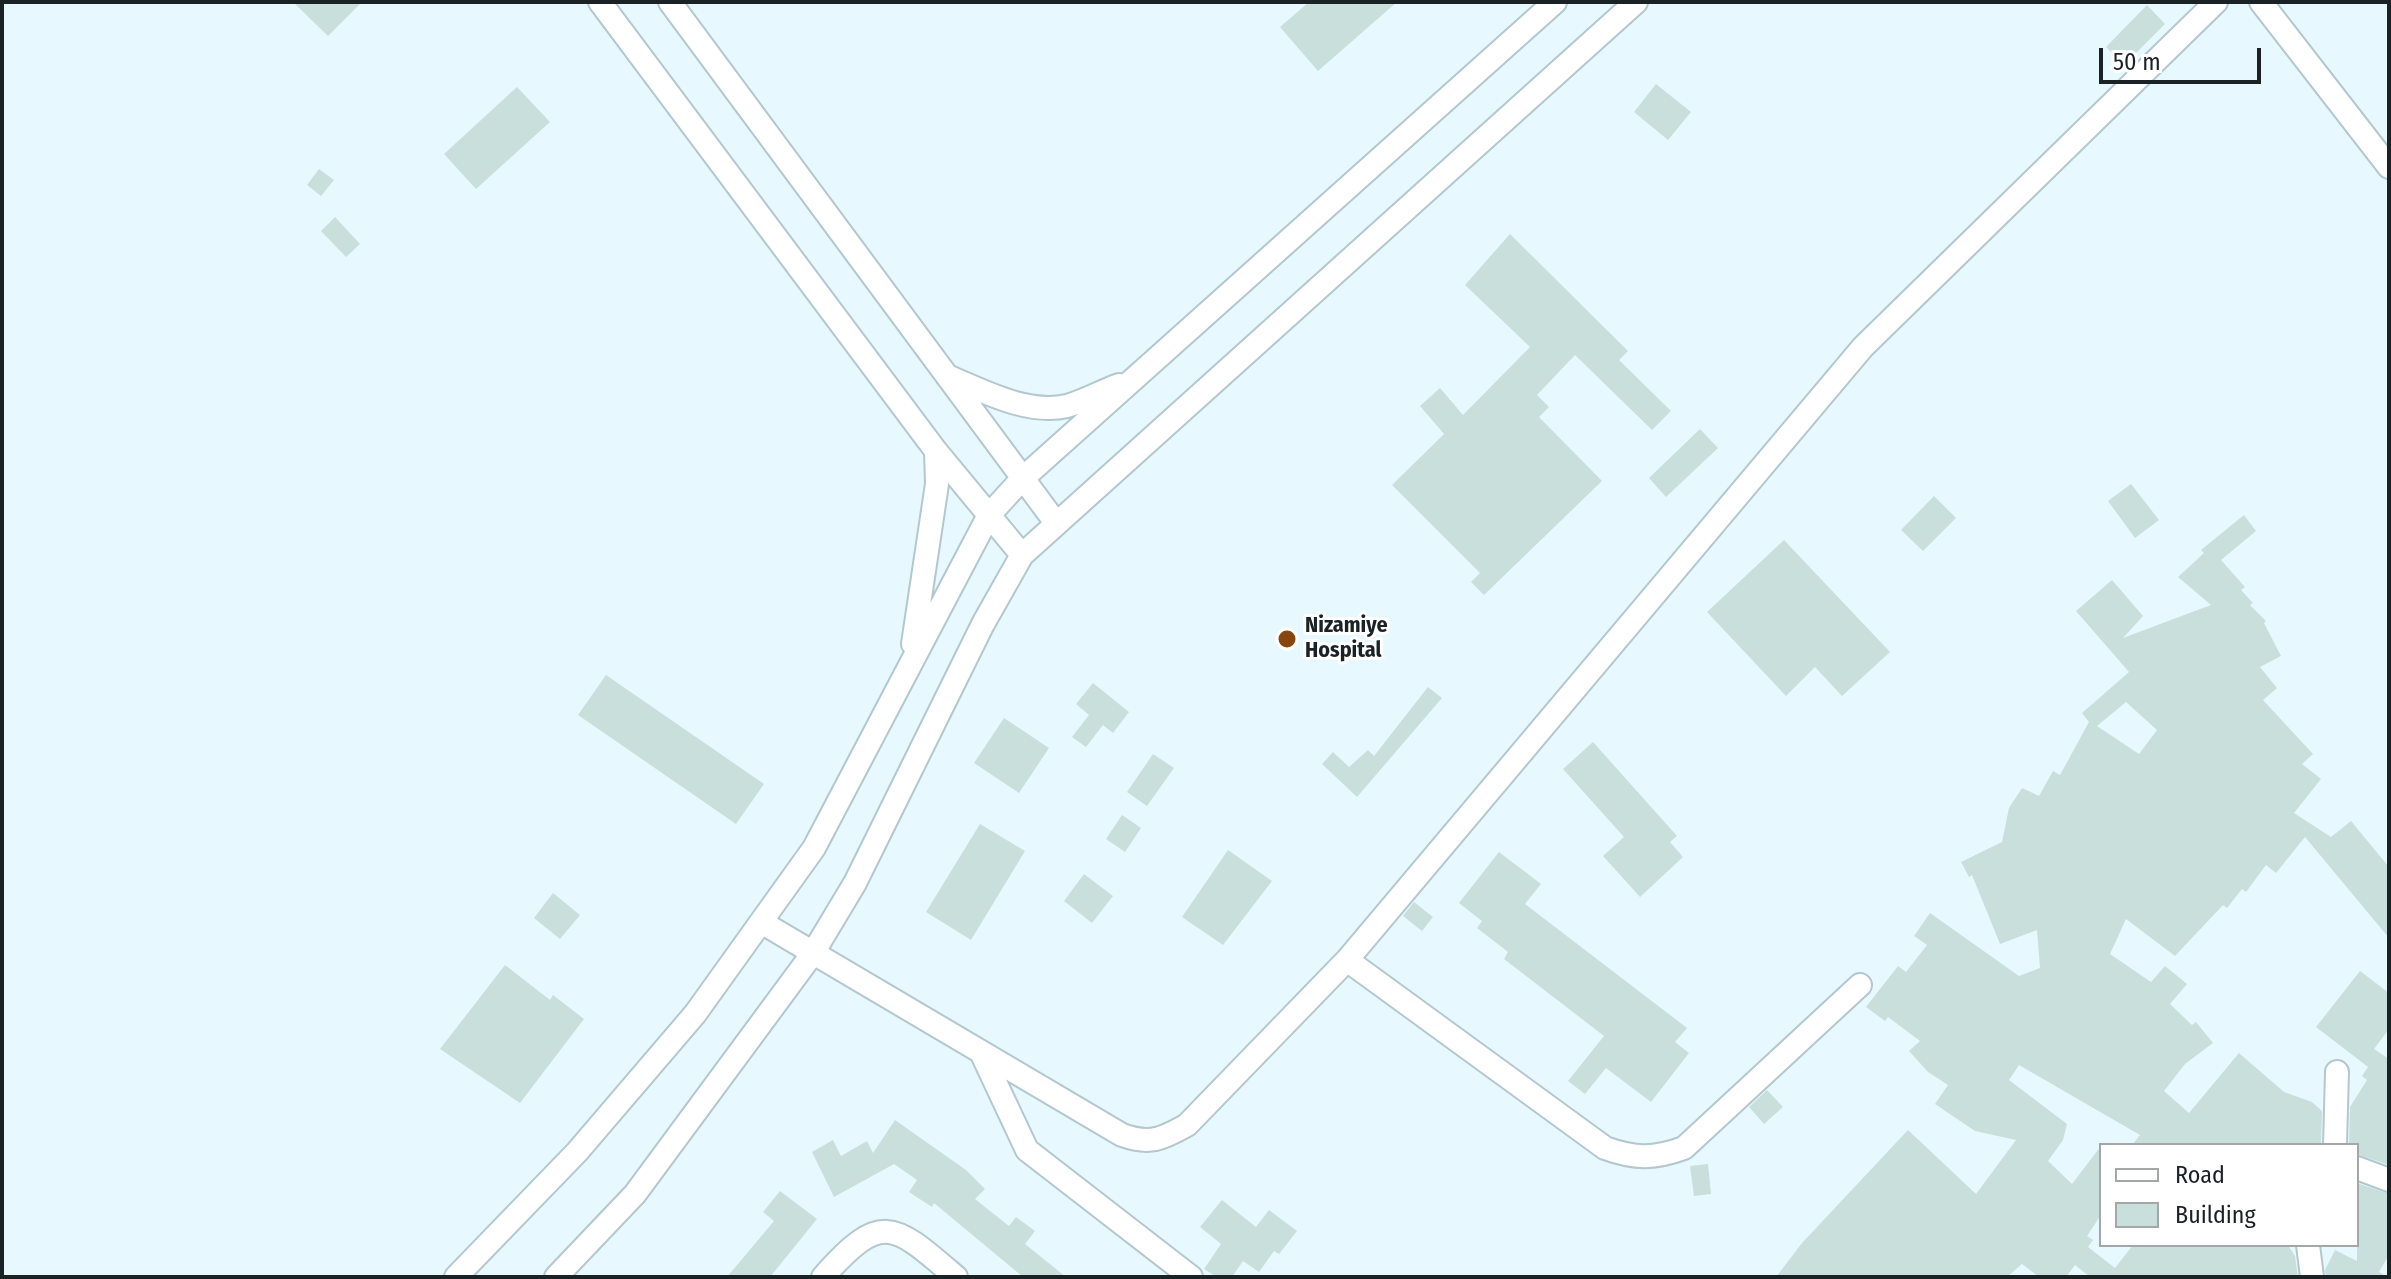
<!DOCTYPE html>
<html>
<head>
<meta charset="utf-8">
<style>
  body { margin:0 }
  #map { position:relative; width:2391px; height:1279px; overflow:hidden; background:#e8f8ff; font-family:"Fira Sans Condensed",sans-serif }
  canvas { display:block }
  .frame { position:absolute; inset:0; border:4px solid #1b2225; pointer-events:none }
  .legend { position:absolute; left:2099px; top:1143px; width:260px; height:104px; box-sizing:border-box; background:#fff; border:2px solid #a4a7a8; margin:0; padding:10px 14px; list-style:none; font-size:24px; color:#1b2225 }
  .legend li { display:flex; align-items:center; gap:16px; height:40px }
  .legend b { width:40px; border:2px solid #a4a7a8 }
  .scale { position:absolute; left:2099px; top:48px; width:162px; height:36px; box-sizing:border-box; border:4px solid #1b2225; border-top:0; padding-left:10px; font-size:24px; line-height:28px; white-space:nowrap; color:#1b2225; -webkit-text-stroke:6px #fff; paint-order:stroke }
</style>
</head>
<body>
<div id="map">
<canvas width="2391" height="1279"></canvas>
<div class="frame"></div>
<ul class="legend">
<li><b style="height:10px;background:#fff"></b>Road</li>
<li><b style="height:22px;background:#c8dfdc"></b>Building</li>
</ul>
<div class="scale">50 m</div>
</div>
<script>
const ctx = document.querySelector('canvas').getContext('2d');
ctx.lineJoin = 'round';
function fill(path, color) { ctx.fillStyle = color; ctx.fill(path, 'evenodd'); }
function strokePath(path, color, width, dash) { ctx.strokeStyle = color; ctx.lineWidth = width; ctx.lineCap = dash ? 'butt' : 'round'; ctx.setLineDash(dash || []); ctx.stroke(path); }
function write(font, color, halo, rows, align = 'center') {
  ctx.font = font + ' "Fira Sans Condensed",sans-serif'; ctx.lineWidth = 6; ctx.setLineDash([]); ctx.textBaseline = 'middle'; ctx.strokeStyle = halo; ctx.fillStyle = color; for (const [text, x, y, turn = 0] of rows) {
    ctx.save(); ctx.translate(x, y); ctx.rotate((+turn || 0) * Math.PI / 180); ctx.textAlign = isNaN(turn) ? turn : align; if (halo) ctx.strokeText(text, 0, 0); ctx.fillText(text, 0, 0); ctx.restore();
  }
}
const building = new Path2D(`
  M293 2H362L328 36Z
  M1309 2H1397L1318 71 1280 27Z
  M2147 5 2165 24 2124 65 2106 47Z
  M1656 84 1691 112 1668 140 1634 112Z
  M517 87 550 122 476 189 444 154Z
  M319 169 334 180 321 196 307 185Z
  M335 217 360 244 346 257 321 231Z
  M1510 234 1628 351 1619 360 1671 411 1652 430 1575 355 1537 395 1549 407 1539 417 1602 481 1484 595 1471 582 1480 573 1392 485 1444 434 1420 406 1440 388 1463 415 1530 347 1465 285Z
  M1700 429 1718 448 1666 497 1649 478Z
  M2131 484 2159 520 2135 538 2108 501Z
  M1934 496 1956 518 1923 551 1901 530Z
  M2244 515 2256 531 2221 560 2245 587 2241 590 2253 603 2250 605 2266 621 2264 623 2281 656 2260 667 2277 688 2263 700 2313 754 2302 764 2321 779 2294 813 2331 837 2351 821 2389 867V938L2305 837 2276 873 2266 865 2246 892 2242 889 2227 908 2223 905 2175 956 2126 919 2110 954 2151 982 2165 966 2187 984 2170 1004 2192 1025 2196 1022 2213 1043 2185 1064 2164 1091 2189 1113 2239 1053 2284 1092 2312 1102 2322 1111 2321 1145H2132L2140 1135 2019 1065 2009 1080 2067 1124 2063 1140 2048 1161 2072 1184 2101 1146V1215L2087 1236 2093 1240 2088 1247 2115 1268 2133 1245H2288L2295 1256 2298 1277H2090L2075 1265 2066 1277H2039L2022 1264 2007 1277H1776L1802 1243 1908 1130 1976 1194 2016 1140 1975 1131 1935 1104 1948 1085 1928 1072 1909 1051 1920 1041 1888 1017 1885 1021 1866 1007 1898 966 1906 972 1927 945 1914 936 1930 913 2019 976 2040 968 2037 930 2000 944 1972 875 1969 877 1961 862 2002 842 2009 808 2022 788 2039 796 2053 771 2060 775 2089 722 2082 713 2129 672 2076 611 2112 580 2143 616 2123 638 2211 605 2178 577 2204 553 2201 550ZM2126 702 2157 730 2139 754 2097 726Z
  M1784 540 1890 652 1842 696 1815 667 1786 696 1707 612Z
  M606 675 764 784 736 824 578 715Z
  M1093 683 1129 712 1113 733 1103 725 1086 747 1072 737 1089 715 1076 704Z
  M1428 687 1442 698 1357 797 1322 764 1333 752 1349 767 1368 750 1374 756Z
  M1004 718 1049 748 1019 793 974 763Z
  M1593 742 1677 836 1670 842 1683 857 1640 897 1603 856 1624 837 1563 769Z
  M1153 754 1174 768 1147 806 1127 792Z
  M1122 815 1141 828 1125 852 1106 839Z
  M980 824 1025 851 971 940 926 912Z
  M1228 850 1272 881 1223 945 1182 917Z
  M1499 852 1541 884 1525 904 1687 1028 1675 1042 1689 1053 1651 1102 1606 1068 1585 1094 1568 1081 1604 1036 1504 959 1508 952 1477 928 1482 921 1459 903Z
  M1084 874 1113 896 1092 923 1064 901Z
  M553 893 580 915 560 939 534 918Z
  M1414 902 1433 917 1422 931 1403 916Z
  M505 965 550 1000 553 995 584 1019 520 1103 440 1049Z
  M2360 971 2389 993V1029L2374 1049 2389 1059V1165L2357 1154V1145H2349L2350 1107 2367 1080 2362 1076 2368 1067 2316 1027Z
  M1767 1090 1783 1107 1764 1124 1749 1107Z
  M895 1120 966 1170 985 1189 975 1199 1009 1226 1016 1217 1035 1231 1025 1244 1066 1277H1023L934 1203 932 1207 909 1192 917 1180 894 1164 834 1197 812 1152 833 1140 841 1156 867 1141 873 1153Z
  M1708 1164 1711 1194 1694 1196 1690 1166Z
  M2357 1183 2389 1194V1255L2379 1272 2388 1277H2326L2325 1270 2335 1250 2357 1261Z
  M780 1191 817 1219 770 1277H727L774 1221 763 1212Z
  M1222 1200 1256 1227 1269 1210 1297 1231 1279 1254 1274 1251 1259 1272 1243 1261 1232 1277H1217L1204 1269 1221 1244 1200 1227Z`);
const minor = new Path2D(`
  M600 2 936 451 1022 555
  M670 2 1056 523
  M2261 2 2389 167
  M947 376C983 391 1027 415 1067 406 1085 401 1102 391 1119 385
  M913 644 937 484 936 451
  M761 922 1122 1135C1150 1145 1162 1139 1187 1125L1347 960 1605 1148C1635 1159 1654 1159 1684 1148L1860 985
  M1347 960 1863 347 2216 2
  M981 1052 1027 1150 1191 1277
  M2335 1145 2337 1072
  M2357 1168 2389 1180
  M2308 1245 2312 1277
  M456 1277 577 1152 695 1014 814 848 989 515 1022 479 1555 2
  M556 1277 635 1194 813 953 855 883 983 624 1022 555 1636 2
  M823 1277C882 1210 894 1224 956 1277`);
const markers = [
  [1287,639,10,"#86460d"]
];
const poiNames = [
  ["Nizamiye",1305,626],
  ["Hospital",1305,651]
];
fill(building, '#c8dfdc');
strokePath(minor, '#b3c7cf', 26);
strokePath(minor, '#fff', 22);
for (const [x, y, r, color] of markers) { const dot = new Path2D(); dot.arc(x, y, r, 0, 2 * Math.PI); ctx.fillStyle = color; ctx.fill(dot); strokePath(dot, '#fff', 3); }
write('bold 22px', '#1b2225', '#fff', poiNames, 'left');
</script>
</body>
</html>
